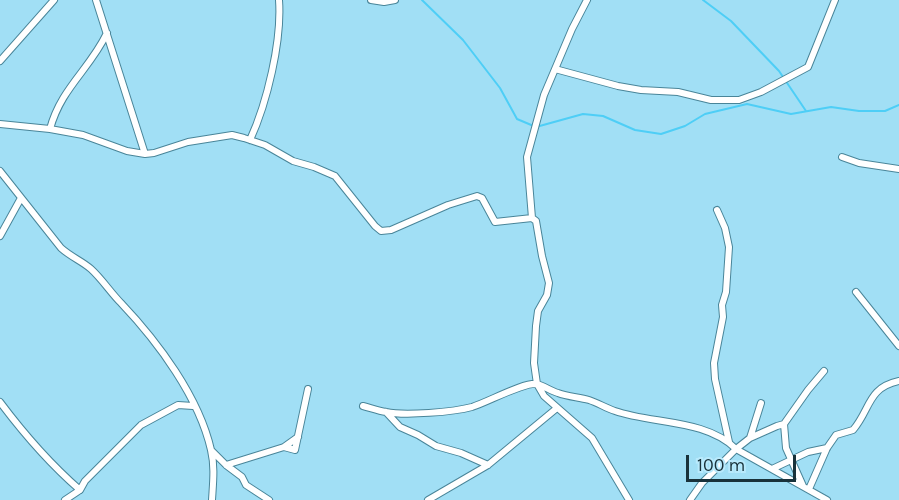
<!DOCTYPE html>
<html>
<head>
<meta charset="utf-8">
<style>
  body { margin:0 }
  #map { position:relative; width:899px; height:500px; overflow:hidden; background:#a1dff5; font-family:Karla,sans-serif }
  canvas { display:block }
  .scale { position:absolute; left:686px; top:455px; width:110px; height:27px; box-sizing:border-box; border:3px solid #19323a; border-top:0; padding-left:8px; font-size:18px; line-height:21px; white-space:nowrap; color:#19323a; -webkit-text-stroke:4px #b9eafc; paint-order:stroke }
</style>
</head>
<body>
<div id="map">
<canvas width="899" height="500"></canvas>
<div class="scale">100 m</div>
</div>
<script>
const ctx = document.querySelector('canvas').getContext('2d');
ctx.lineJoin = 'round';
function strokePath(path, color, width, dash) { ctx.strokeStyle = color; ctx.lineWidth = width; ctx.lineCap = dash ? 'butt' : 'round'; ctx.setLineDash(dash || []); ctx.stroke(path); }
const stream = new Path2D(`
  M422 0 463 40 500 88 517 119 536 127 583 114 603 116 635 130 661 134 685 126 705 114 747 104 791 114 831 107 859 111H885L899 105
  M703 0 731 21 779 71 806 111`);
const minor = new Path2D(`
  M96 0 145 154
  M371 0 384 2 395 0
  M0 61 54 0
  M555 69 618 86 641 90 678 92 711 100H739L761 92 808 67 835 0
  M0 124 50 129 83 135 127 151 145 154 154 153 188 142 232 135 244 138 265 145 293 161 314 167 335 176 375 226 381 231 391 230 448 205 477 196 482 198 495 222 532 218 536 221 542 256 549 283 547 295 538 311 536 326 534 363 537 384 544 396 592 438 629 500
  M50 129C61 88 90 69 107 33
  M250 140C267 103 282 41 279 0
  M842 157 859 163 899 169
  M0 171 61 248C71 257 82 261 91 269 102 279 111 293 121 303 158 342 199 397 211 450 215 467 213 483 212 500
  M717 210 725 228 729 247 726 292 722 305 723 317 714 363 715 379 729 442
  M532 218 527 157 544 95 572 29 587 0
  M0 236 21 198
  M856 292 899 346
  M0 402C24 434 49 463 80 490
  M363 406C371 408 378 411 386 412 405 416 453 412 472 407 488 402 524 382 537 384 544 386 551 391 558 393 568 397 579 397 589 400 598 403 606 408 615 411 652 424 706 419 736 449L827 500
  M386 412 400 427 418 435 436 446 461 453 488 465
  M750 438 777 426 784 424
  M284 447 295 450 308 389
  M212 451 226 465 242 477 246 485 269 500
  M226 465 284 447 298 437
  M772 469 808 452 827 448
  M803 486 786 448 784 424 808 390 824 371
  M809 489 827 448 836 435 853 430C871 409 867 388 899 381
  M65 500 80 490 85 481 141 425 178 405 193 406
  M428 500 488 465 557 408
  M690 500 702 483 736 449 750 438 761 403`);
strokePath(stream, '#4ecef6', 2);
strokePath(minor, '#498599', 8);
strokePath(minor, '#fff', 6);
</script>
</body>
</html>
